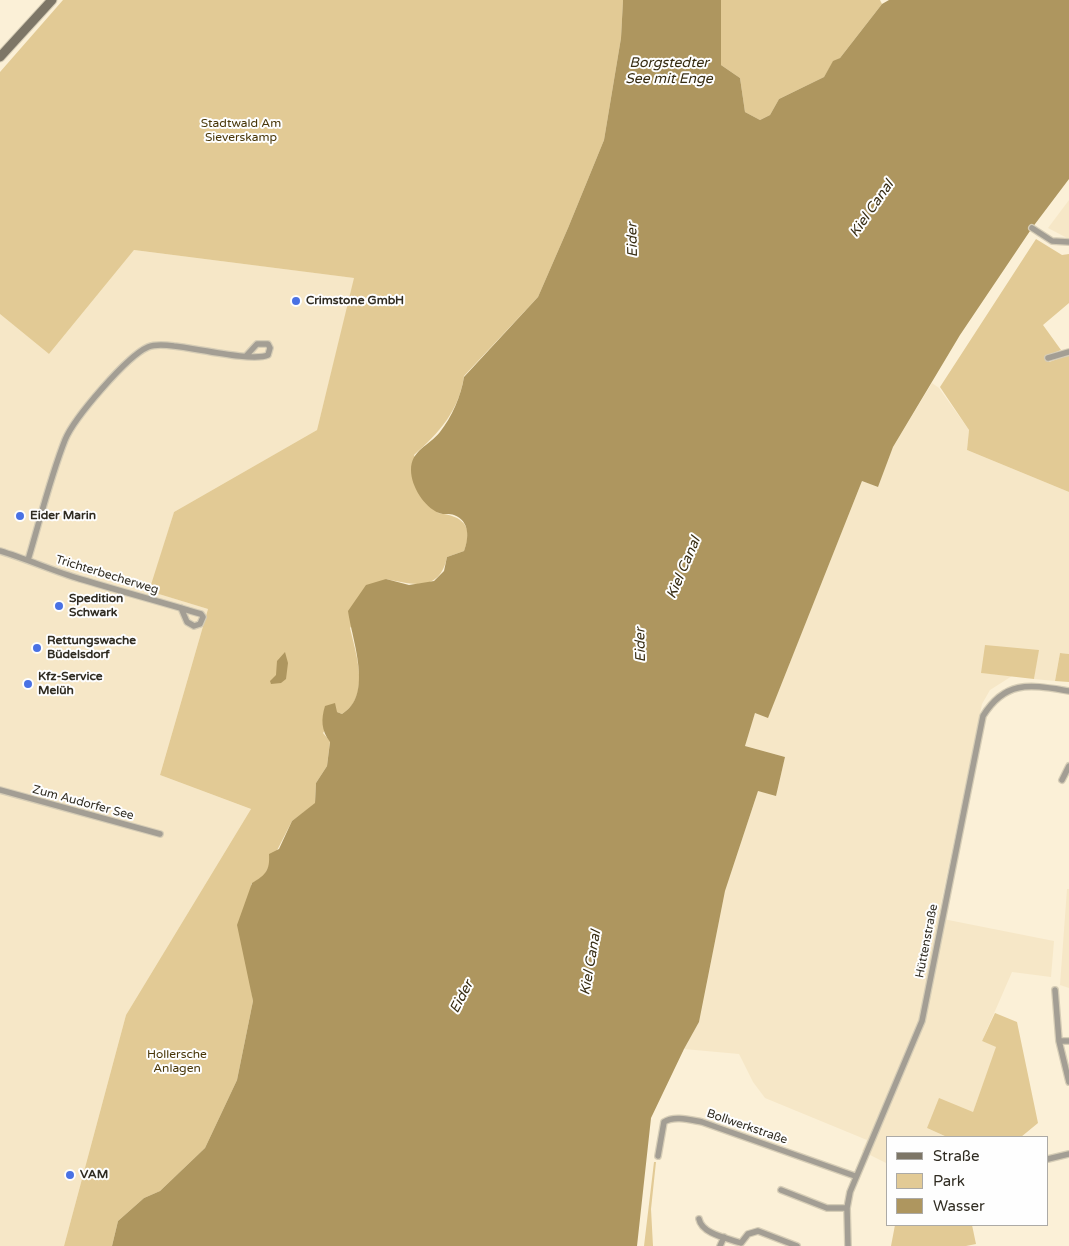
<!DOCTYPE html>
<html>
<head>
<meta charset="utf-8">
<style>
  body { margin:0 }
  #map { position:relative; width:1069px; height:1246px; overflow:hidden; background:#fbf0d7; font-family:"Varela Round",sans-serif }
  canvas { display:block }
  .legend { position:absolute; left:886px; top:1136px; width:162px; height:90px; box-sizing:border-box; background:#fefefe; border:1px solid #acaaa6; margin:0; padding:6px 9px; list-style:none; font-size:15px; color:#302c22 }
  .legend li { display:flex; align-items:center; gap:10px; height:25px }
  .legend b { width:25px; border:1px solid #acaaa6 }
</style>
</head>
<body>
<div id="map">
<canvas width="1069" height="1246"></canvas>
<ul class="legend">
<li><b style="height:6px;background:#7d7667"></b>Straße</li>
<li><b style="height:14px;background:#e2ca95"></b>Park</li>
<li><b style="height:14px;background:#ae965f"></b>Wasser</li>
</ul>
</div>
<script>
const ctx = document.querySelector('canvas').getContext('2d');
ctx.lineJoin = 'round';
function fill(path, color) { ctx.fillStyle = color; ctx.fill(path, 'evenodd'); }
function strokePath(path, color, width, dash) { ctx.strokeStyle = color; ctx.lineWidth = width; ctx.lineCap = dash ? 'butt' : 'round'; ctx.setLineDash(dash || []); ctx.stroke(path); }
function write(font, color, halo, rows, align = 'center') {
  ctx.font = font + ' "Varela Round",sans-serif'; ctx.lineWidth = 4; ctx.setLineDash([]); ctx.textBaseline = 'middle'; ctx.strokeStyle = halo; ctx.fillStyle = color; for (const [text, x, y, turn = 0] of rows) {
    ctx.save(); ctx.translate(x, y); ctx.rotate((+turn || 0) * Math.PI / 180); ctx.textAlign = isNaN(turn) ? turn : align; if (halo) ctx.strokeText(text, 0, 0); ctx.fillText(text, 0, 0); ctx.restore();
  }
}
const built = new Path2D(`
  M1069 200V239L1048 228Z
  M134 250 355 278 317 430 174 512 150 591 208 609 160 775 251 809 126 1015 64 1246H0V314L49 354Z
  M932 383 939 388 969 430 967 450 1069 492V654L1060 653 1055 681 1034 679 1038 650 982 673 1012 676 990 690 982 704 938 918 1054 941 1051 977 1012 972 982 1041 997 1047 973 1112 927 1128 947 1137H888V1164L862 1151 867 1140 765 1098 753 1082 739 1054 684 1049 699 1022 725 891 758 791 776 795 785 757 745 746 755 712 768 717 862 481 878 487 893 447Z
  M1067 889H1069V988L1060 985Z`);
const green = new Path2D(`
  M63 0H623L621 38 604 140 568 228 538 297 464 376C459 411 439 433 414 455L438 513C463 516 474 526 464 551L447 557C440 592 414 585 386 579L350 628C356 654 371 697 342 714L337 712 323 733 330 741 327 766 316 783 315 804 292 821 264 876 251 884 250 982 253 1001 237 1080 205 1148 160 1191 144 1198 118 1221 112 1246H64L126 1015 251 809 160 775 208 609 149 591 174 512 317 430 354 278 134 250 49 354 0 314V72Z
  M721 0H880L882 4 840 58 833 62 824 77 779 99 770 115 760 120 745 112 740 78 721 65Z
  M1036 239 1062 255 1069 254V303L1043 325 1061 350 1046 356 1049 362 1069 355V492L967 450 969 430 940 387Z
  M985 645 1039 650 1034 679 981 673Z
  M1060 653 1069 654V682L1055 681Z
  M995 1013 1017 1022 1038 1123 1021 1137H947L927 1128 939 1098 973 1112 996 1047 982 1041Z
  M654 1162H656L651 1209 653 1246H644Z
  M895 1225H972L976 1244 966 1246H891Z`);
const water = new Path2D(`
  M623 0H721V65L740 78 745 112 760 120 770 115 779 99 824 77 833 61 840 58 882 4 889 0H1069V179L1032 228 960 335 893 447 878 487 862 481 768 718 755 713 745 746 785 757 776 796 758 791 725 891 699 1022 684 1049 651 1118 637 1246H112L118 1221 144 1198 160 1191 205 1148 237 1080 253 1001 237 925 252 883C266 875 270 870 269 854L279 849 292 821 315 803 316 783 327 766 330 742C321 730 321 719 325 706L335 703 337 712 342 714C374 695 352 640 348 611L366 585 386 579 409 585 434 581 444 571 447 557 464 551C469 538 470 521 454 515 450 513 444 515 439 513 424 507 411 486 411 470 411 450 429 446 440 432 452 417 461 396 464 377L538 297 568 228 604 140 621 38Z
  M285 652 288 663 286 679 281 683 271 684 270 681 276 675 277 661Z`);
const minor = new Path2D(`
  M1032 228 1052 241 1069 242
  M1048 358 1069 352
  M0 551C27 559 53 571 80 579 120 591 161 602 201 614L203 617 200 624 194 626 187 622 181 608
  M28 560C40 520 50 478 65 440 74 418 127 356 148 347 155 344 167 345 174 346 195 348 253 362 268 355L270 348 268 344H257L246 356
  M1062 780 1069 766
  M0 790 160 834
  M1055 990 1059 1041 1069 1082
  M1059 1041H1069
  M658 1156 664 1122C674 1115 691 1120 702 1122L855 1176
  M1048 1159 1069 1154
  M781 1190 827 1208H847
  M699 1219C702 1234 727 1238 741 1243L748 1234 758 1231 797 1246
  M720 1246 724 1237
  M848 1246 847 1208 850 1192 922 1021 983 716C1006 679 1031 685 1069 691`);
const secondary = new Path2D(`
  M0 57 52 0`);
const markers = [
  [296,301,5,"#4971e4"],
  [20,516,5,"#4971e4"],
  [59,606,5,"#4971e4"],
  [37,648,5,"#4971e4"],
  [28,684,5,"#4971e4"],
  [70,1175,5,"#4971e4"]
];
const parkNames = [
  ["Stadtwald Am",241,124],
  ["Sieverskamp",241,138],
  ["Hollersche",177,1055],
  ["Anlagen",177,1069]
];
const poiNames = [
  ["Crimstone GmbH",306,301],
  ["Eider Marin",30,516],
  ["Spedition",69,599],
  ["Schwark",69,613],
  ["Rettungswache",47,641],
  ["Büdelsdorf",47,655],
  ["Kfz-Service",38,677],
  ["Melüh",38,691],
  ["VAM",80,1175]
];
const streetNames = [
  ["Trichterbecherweg",107,575,17],
  ["Zum Audorfer See",83,803,15],
  ["Hüttenstraße",927,941,-79],
  ["Bollwerkstraße",747,1127,19]
];
const waterNames = [
  ["Borgstedter",669,63],
  ["See mit Enge",669,79],
  ["Kiel Canal",872,209,-55],
  ["Eider",633,240,-91],
  ["Kiel Canal",684,568,-67],
  ["Eider",641,645,-91],
  ["Kiel Canal",591,963,-80],
  ["Eider",462,997,-62]
];
fill(built, '#f6e7c7');
fill(green, '#e2ca95');
fill(water, '#ae965f');
strokePath(minor, '#d6cdb6', 8);
strokePath(secondary, '#d6cdb6', 11);
strokePath(minor, '#a39e94', 5.5);
strokePath(secondary, '#7d7667', 9);
for (const [x, y, r, color] of markers) { const dot = new Path2D(); dot.arc(x, y, r, 0, 2 * Math.PI); ctx.fillStyle = color; ctx.fill(dot); strokePath(dot, '#fefefe', 2); }
write('12px', '#483608', '#fefefe', parkNames);
write('bold 12px', '#302c22', '#fefefe', poiNames, 'left');
write('12px', '#302c22', '#fefefe', streetNames);
write('italic 14px', '#372c12', '#fefefe', waterNames);
</script>
</body>
</html>
